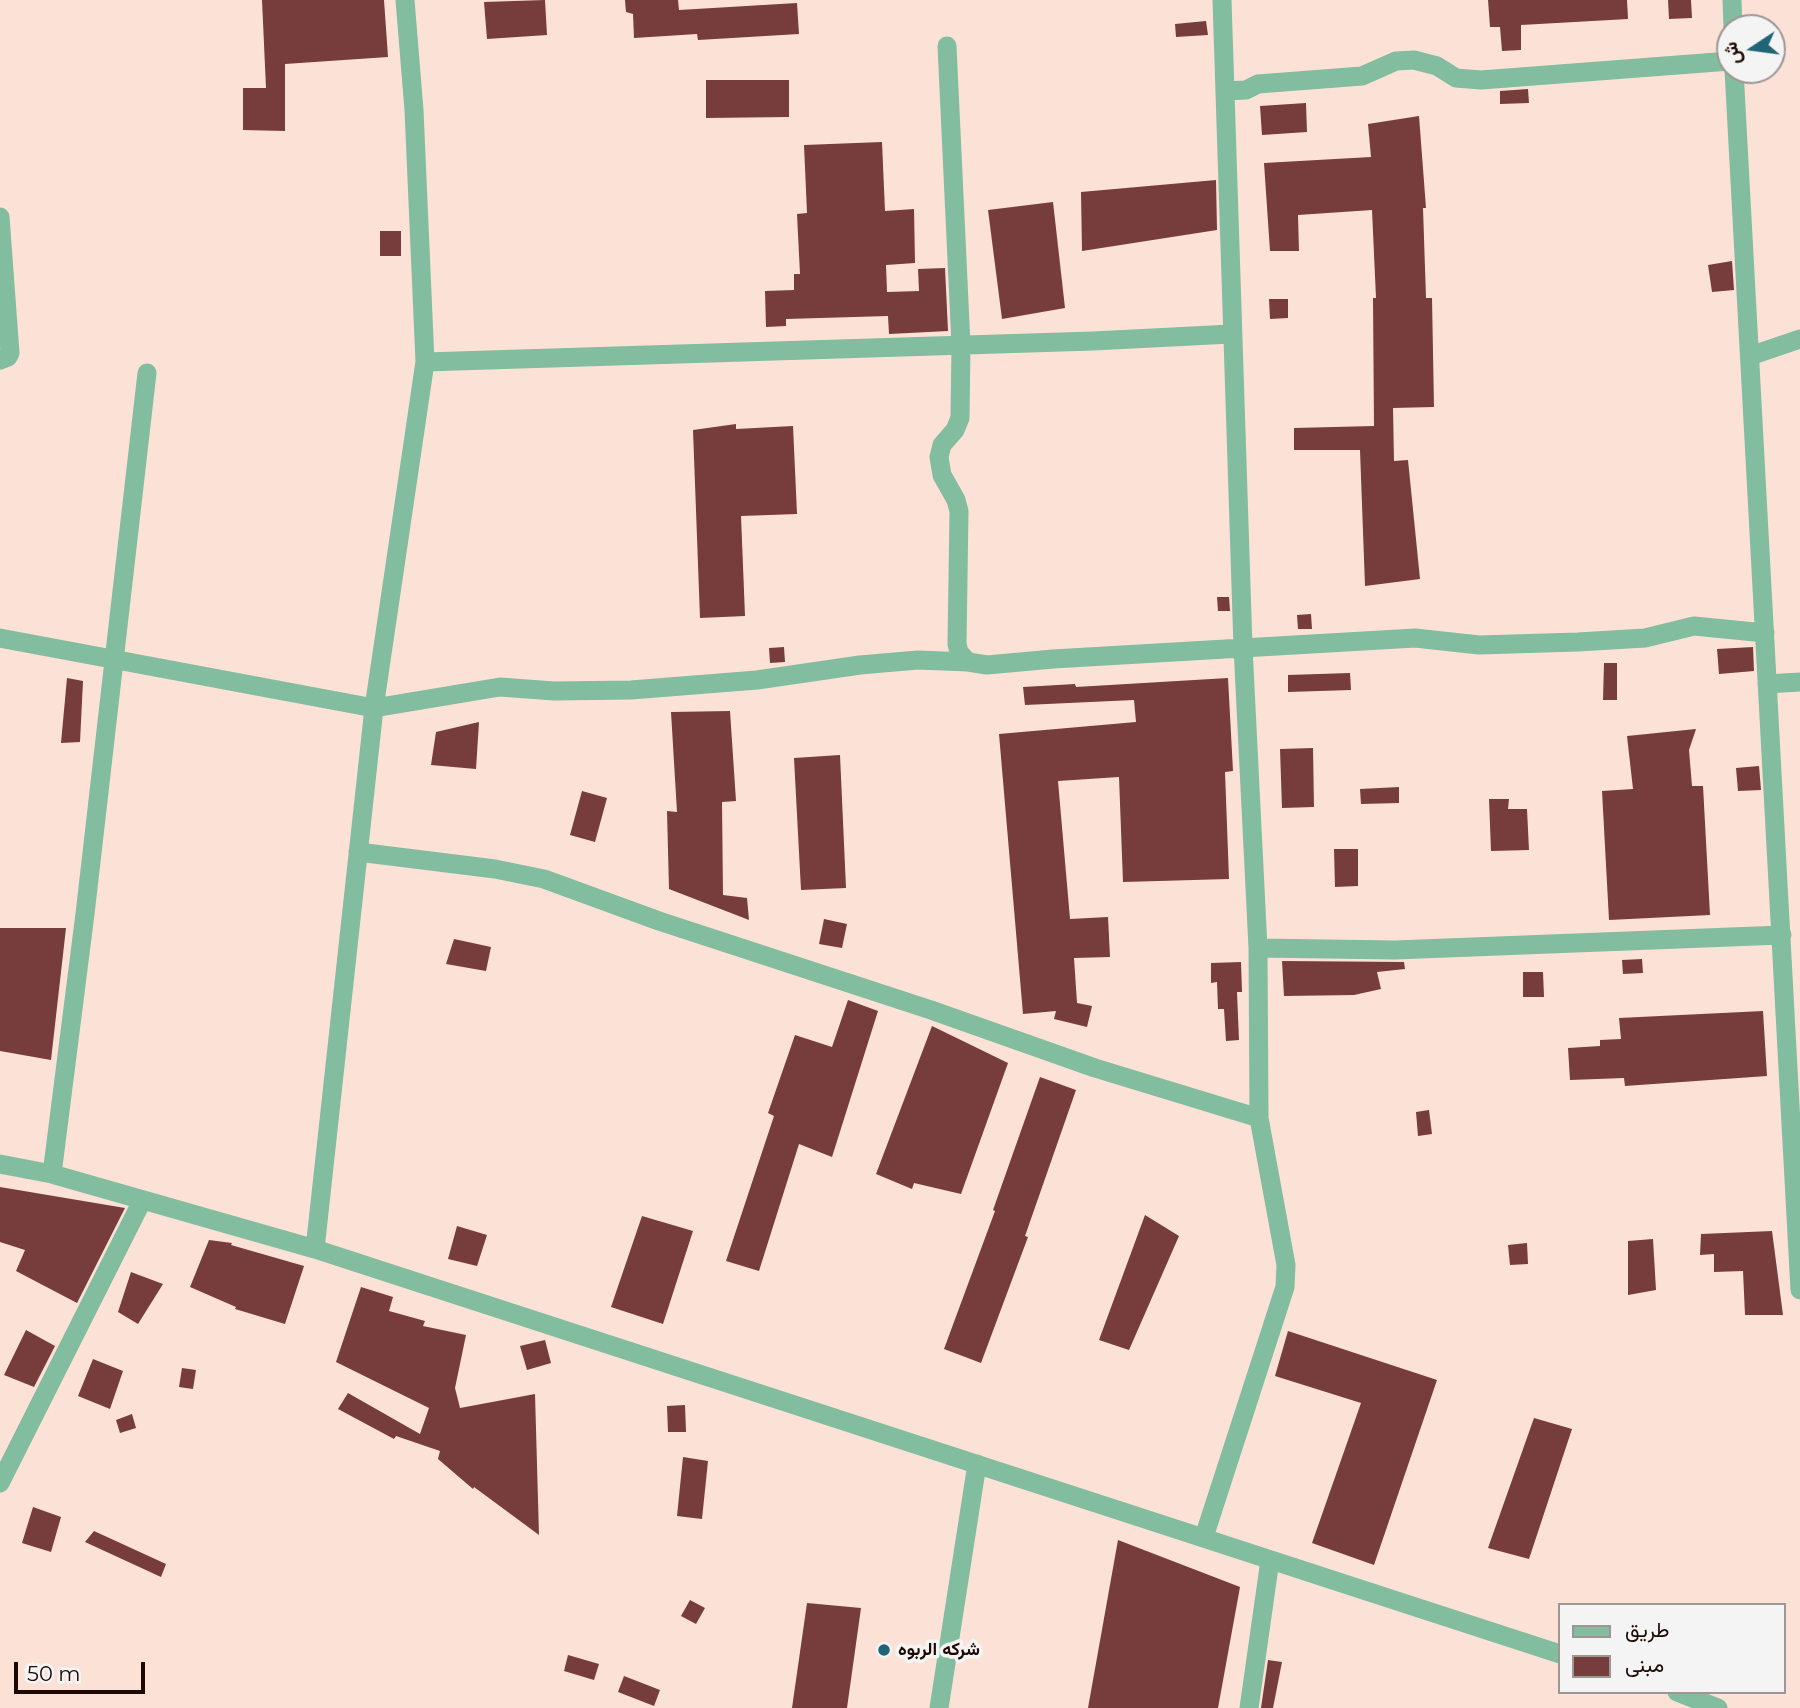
<!DOCTYPE html>
<html>
<head>
<meta charset="utf-8">
<style>
  body { margin:0 }
  #map { position:relative; width:1800px; height:1708px; overflow:hidden; background:#fce1d7; font-family:Montserrat,Vazirmatn,sans-serif }
  canvas { display:block }
  .legend { position:absolute; left:1558px; top:1603px; width:228px; height:91px; box-sizing:border-box; background:#f4f4f4; border:2px solid #9e9693; margin:0; padding:9px 12px; list-style:none; font-size:21px; color:#1d0802 }
  .legend li { display:flex; align-items:center; gap:14px; height:35px }
  .legend b { width:35px; border:2px solid #9e9693 }
  .north { position:absolute; left:1716px; top:14px; width:70px; height:70px; box-sizing:border-box; background:#f4f4f4; border:2px solid #9e9693; border-radius:50%; rotate:257deg; font-size:19px; font-weight:700; line-height:28px; text-align:center; color:#1d0802 }
  .north::after { content:''; display:block; margin:auto; width:24px; height:32px; background:#226477; clip-path:polygon(50% 0,100% 100%,50% 72%,0 100%) }
  .scale { position:absolute; left:14px; top:1662px; width:131px; height:32px; box-sizing:border-box; border:4px solid #1d0802; border-top:0; padding-left:9px; font-size:21px; line-height:24px; white-space:nowrap; color:#1d0802; -webkit-text-stroke:5px #f4f4f4; paint-order:stroke }
</style>
</head>
<body>
<div id="map">
<canvas width="1800" height="1708"></canvas>
<ul class="legend">
<li><b style="height:9px;background:#81bd9e"></b>طريق</li>
<li><b style="height:19px;background:#773c3c"></b>مبنى</li>
</ul>
<div class="north">ش</div>
<div class="scale">50 m</div>
</div>
<script>
const ctx = document.querySelector('canvas').getContext('2d');
ctx.lineJoin = 'round';
function fill(path, color) { ctx.fillStyle = color; ctx.fill(path, 'evenodd'); }
function strokePath(path, color, width, dash) { ctx.strokeStyle = color; ctx.lineWidth = width; ctx.lineCap = dash ? 'butt' : 'round'; ctx.setLineDash(dash || []); ctx.stroke(path); }
function write(font, color, halo, rows, align = 'center') {
  ctx.font = font + ' Montserrat,Vazirmatn,sans-serif'; ctx.lineWidth = 7; ctx.setLineDash([]); ctx.textBaseline = 'middle'; ctx.strokeStyle = halo; ctx.fillStyle = color; for (const [text, x, y, turn = 0] of rows) {
    ctx.save(); ctx.translate(x, y); ctx.rotate((+turn || 0) * Math.PI / 180); ctx.textAlign = isNaN(turn) ? turn : align; if (halo) ctx.strokeText(text, 0, 0); ctx.fillText(text, 0, 0); ctx.restore();
  }
}
const building = new Path2D(`
  M262 0H384L388 57 285 64V131L243 130V88H266Z
  M545 0 547 35 487 39 484 2Z
  M625 0H678L679 10 797 3 799 34 698 40 697 34 634 38 633 14 626 12Z
  M1488 0H1627L1628 19 1521 25V50L1502 51 1500 27H1490Z
  M1668 0H1691L1692 18 1669 19Z
  M1206 21 1208 35 1176 37 1175 24Z
  M706 80H789V117L706 118Z
  M1528 89 1529 103 1500 104V91Z
  M1306 103 1307 132 1262 135 1260 106Z
  M1419 116 1426 208H1423L1426 298H1432L1434 407 1393 408 1394 461 1408 460 1420 579 1365 586 1360 450H1294V428L1374 426 1373 298H1376L1372 210 1298 215 1299 251H1270L1264 163 1371 157 1368 124Z
  M882 142 885 211 914 209 915 263 886 265 887 292 919 291 918 269 945 268 948 331 889 334 888 316 786 319V326L766 327 765 291 794 290V274H800L797 214 807 213 804 145Z
  M1216 180 1217 230 1082 251 1081 192Z
  M1053 202 1065 308 1002 319 988 210Z
  M380 231H401V256H380Z
  M1732 261 1734 290 1712 292 1708 265Z
  M1269 299H1288V318L1270 319Z
  M736 424V429L793 426 797 514 741 516 745 616 700 618 693 430Z
  M1217 597H1229L1230 611H1218Z
  M1311 614 1312 629H1298L1297 615Z
  M784 647 785 662 770 663 769 648Z
  M1753 647 1754 671 1719 674 1717 649Z
  M1604 663H1617V700H1603Z
  M1350 673 1351 690 1288 692V675Z
  M67 678 83 681 80 742 61 743Z
  M1228 678 1233 771 1225 772 1229 879 1123 882 1119 777 1058 781 1070 919 1108 917 1110 957 1074 958 1077 1003 1092 1006 1087 1027 1054 1019 1056 1011 1023 1014 999 734 1136 722 1134 700 1025 705 1023 687 1075 684 1076 687Z
  M730 711 736 801 722 802 723 895 747 898 749 920 669 889 667 811 677 812 671 712Z
  M479 722 476 769 431 765 436 732Z
  M1696 729 1689 750 1692 786H1703L1710 915 1609 920 1602 791 1633 789 1627 736Z
  M1313 748 1314 807 1282 808 1280 749Z
  M840 755 846 888 801 890 794 758Z
  M1759 766 1761 790 1738 791 1736 768Z
  M1399 787V803L1361 804 1360 789Z
  M582 791 607 798 595 842 570 835Z
  M1489 799H1509L1508 809H1527L1529 850 1491 851Z
  M1334 849H1358V886L1335 887Z
  M824 919 847 924 842 948 819 944Z
  M0 928H66L51 1060 0 1051Z
  M454 939 491 947 486 971 446 964Z
  M1642 959 1643 973 1623 974 1622 960Z
  M1282 961 1404 962 1405 969 1377 972 1381 989 1354 995 1284 996Z
  M1241 962 1242 992H1237L1239 1040 1226 1041 1224 1009H1218L1217 982 1211 983V963Z
  M1523 972H1543L1544 997H1523Z
  M848 1000 878 1011 832 1157 799 1144 759 1271 726 1261 774 1116 768 1113 795 1035 832 1047Z
  M1763 1011 1767 1076 1625 1086 1624 1078 1570 1080 1568 1048 1600 1046V1040L1621 1039 1619 1018Z
  M932 1026 1008 1063 961 1194 914 1183 912 1189 876 1174Z
  M1040 1077 1076 1090 1025 1236 1028 1237 981 1363 944 1349 995 1211 993 1210Z
  M1429 1110 1432 1134 1418 1136 1416 1112Z
  M0 1187 125 1208 77 1303 16 1271 25 1250 0 1242Z
  M1145 1215 1179 1236 1129 1350 1099 1340Z
  M642 1216 693 1231 663 1324 611 1307Z
  M457 1226 487 1235 477 1266 448 1259Z
  M1772 1231 1783 1315H1745L1743 1271 1714 1272V1254L1700 1255 1701 1234Z
  M1653 1239 1656 1290 1628 1295V1241Z
  M209 1240 232 1243 231 1245 304 1266 285 1324 235 1309 236 1307 190 1287Z
  M1527 1243 1528 1264 1510 1265 1508 1245Z
  M131 1272 163 1284 138 1324 118 1312Z
  M361 1287 393 1297 389 1311 425 1321 423 1326 466 1335 455 1388 460 1408 535 1394 539 1535 474 1487 473 1489 438 1459 440 1451 396 1436 394 1439 338 1409 348 1393 420 1434 429 1408 336 1362Z
  M26 1330 55 1346 34 1387 4 1375Z
  M1288 1331 1437 1380 1374 1565 1312 1543 1361 1403 1275 1376Z
  M545 1340 551 1363 527 1370 520 1346Z
  M93 1359 123 1371 110 1409 78 1396Z
  M182 1368 196 1370 193 1389 179 1387Z
  M685 1405 686 1432H668L667 1406Z
  M132 1414 136 1428 120 1433 116 1420Z
  M1534 1418 1572 1429 1529 1559 1488 1548Z
  M683 1457 708 1461 702 1519 677 1516Z
  M33 1507 61 1517 51 1552 22 1543Z
  M94 1531 166 1564 161 1577 85 1542Z
  M1118 1540 1240 1587 1218 1708H1088Z
  M690 1600 705 1608 696 1624 681 1616Z
  M807 1603 861 1608 847 1708H792Z
  M568 1655 599 1664 594 1680 564 1671Z
  M1268 1660 1282 1662 1273 1708H1261Z
  M624 1676 660 1690 654 1706 618 1692Z`);
const minor = new Path2D(`
  M1732 0 1733 28
  M947 46 961 345 960 418 955 430 942 445 939 457 942 475 956 500 959 511 957 644 959 652 968 662 987 665 1053 659 1415 638 1479 645 1578 642 1645 638 1694 626 1765 633
  M1734 70 1800 1290
  M1225 91 1246 90 1258 84 1362 76 1396 61 1414 60 1437 66 1456 78 1481 80 1730 61
  M0 217 10 353 8 357 0 360
  M1750 356 1800 339
  M425 362 1093 341 1231 334
  M0 638 374 708 500 687 554 691 631 690 757 680 860 665 918 660 968 662
  M1767 684 1800 682
  M358 852 495 869 544 879 659 921 931 1010 1095 1068 1259 1118
  M1258 948 1395 950 1782 935
  M0 1164 52 1174 315 1249 1560 1654
  M52 1174 85 914 147 373
  M315 1249 374 708 425 362 414 110 405 0
  M0 1483 142 1201
  M1204 1537 1285 1287 1286 1265 1259 1118 1258 948 1243 647 1222 0
  M1677 1692 1718 1708
  M939 1708 977 1464
  M1249 1708 1270 1560`);
const markers = [
  [884,1650,7,"#226477"]
];
const poiNames = [
  ["شركه الربوه",898,1650]
];
fill(building, '#773c3c');
strokePath(minor, '#81bd9e', 19);
for (const [x, y, r, color] of markers) { const dot = new Path2D(); dot.arc(x, y, r, 0, 2 * Math.PI); ctx.fillStyle = color; ctx.fill(dot); strokePath(dot, '#f4f4f4', 2.5); }
write('bold 18px', '#1d0802', '#f4f4f4', poiNames, 'left');
</script>
</body>
</html>
